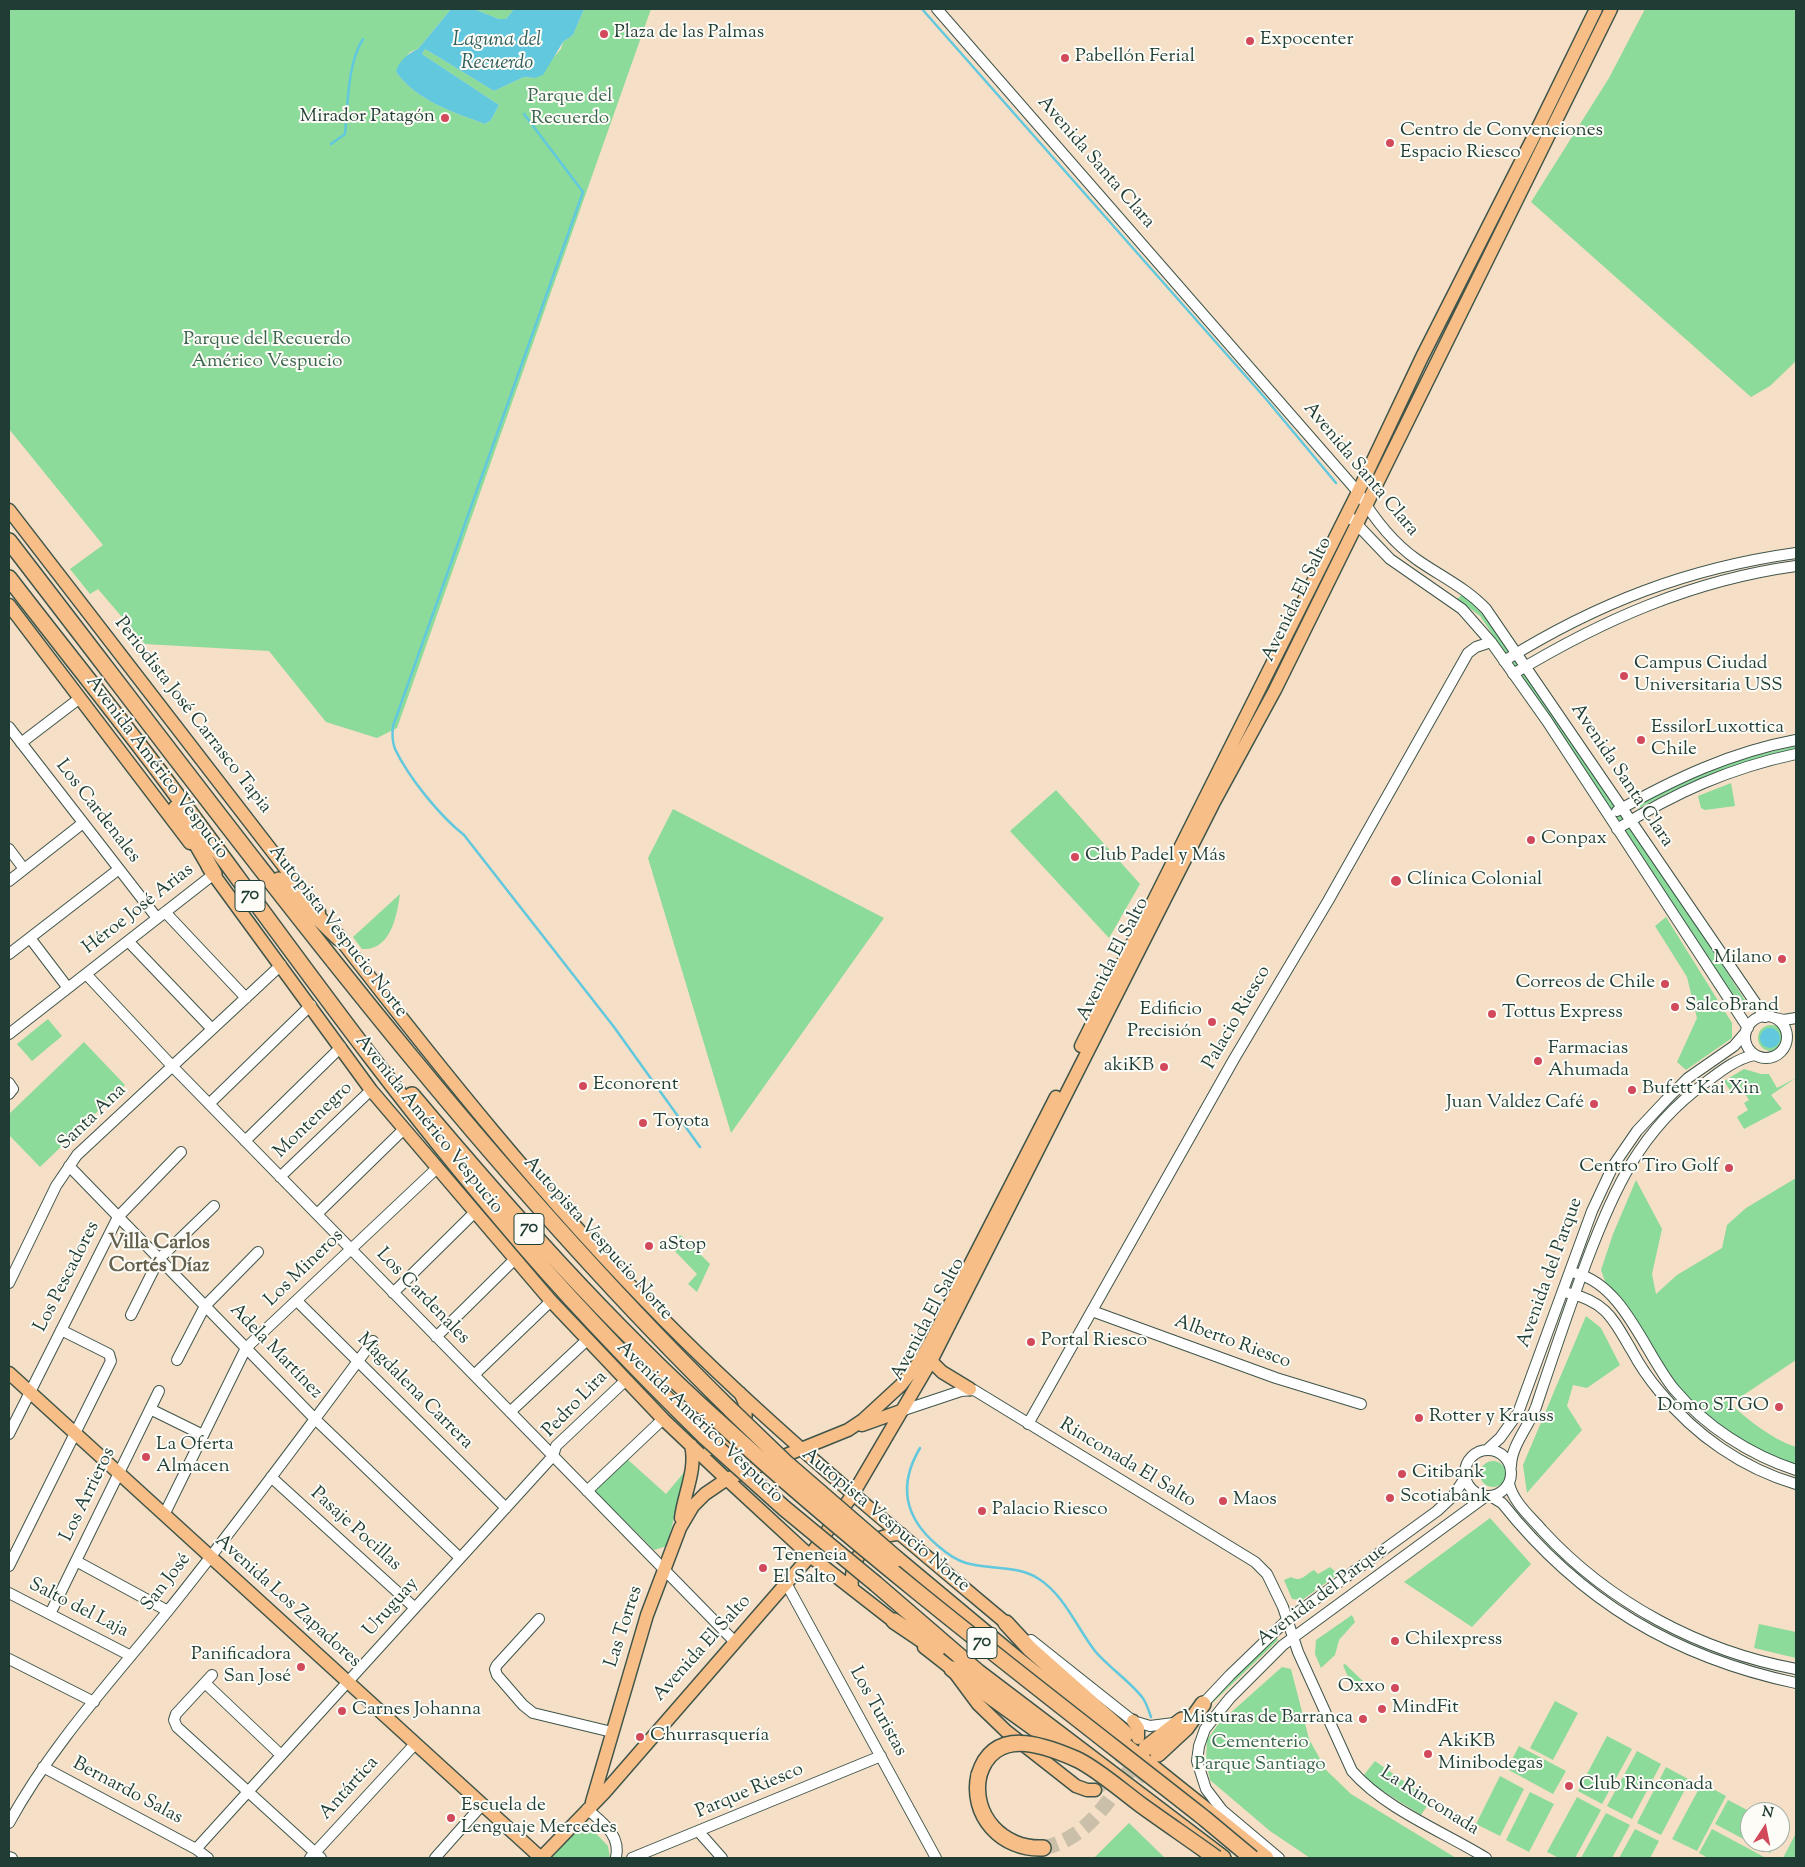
<!DOCTYPE html>
<html>
<head>
<meta charset="utf-8">
<style>
  body { margin:0 }
  #map { position:relative; width:1805px; height:1867px; overflow:hidden; background:#f5dfc6; font-family:"Sorts Mill Goudy",serif }
  canvas { display:block }
  .frame { position:absolute; inset:0; border:10px solid #1f3d34; pointer-events:none }
  .north { position:absolute; left:1740px; top:1802px; width:50px; height:50px; box-sizing:border-box; background:#fdfcf7; border:1px solid #a4b0a9; border-radius:50%; rotate:11deg; font-size:14px; font-weight:700; line-height:20px; text-align:center; color:#1f3d34 }
  .north::after { content:''; display:block; margin:auto; width:18px; height:22px; background:#d1495b; clip-path:polygon(50% 0,100% 100%,50% 72%,0 100%) }
</style>
</head>
<body>
<div id="map">
<canvas width="1805" height="1867"></canvas>
<div class="frame"></div>
<div class="north">N</div>
</div>
<script>
const ctx = document.querySelector('canvas').getContext('2d');
ctx.lineJoin = 'round';
function fill(path, color) { ctx.fillStyle = color; ctx.fill(path, 'evenodd'); }
function strokePath(path, color, width, dash) { ctx.strokeStyle = color; ctx.lineWidth = width; ctx.lineCap = dash ? 'butt' : 'round'; ctx.setLineDash(dash || []); ctx.stroke(path); }
function write(font, color, halo, rows, align = 'center') {
  ctx.font = font + ' "Sorts Mill Goudy",serif'; ctx.lineWidth = 4; ctx.setLineDash([]); ctx.textBaseline = 'middle'; ctx.strokeStyle = halo; ctx.fillStyle = color; for (const [text, x, y, turn = 0] of rows) {
    ctx.save(); ctx.translate(x, y); ctx.rotate((+turn || 0) * Math.PI / 180); ctx.textAlign = isNaN(turn) ? turn : align; if (halo) ctx.strokeText(text, 0, 0); ctx.fillText(text, 0, 0); ctx.restore();
  }
}
const green = new Path2D(`
  M9 9H451L418 49 410 52 396 72C417 101 453 112 485 124L491 120 499 105 422 54 425 49 494 91 524 77 535 78 561 49 563 42 573 35 584 9H651L397 728 377 738 326 722 269 651 145 644 98 589 90 594 70 569 103 545 9 429Z
  M474 9H514L506 19H499Z
  M1645 9H1796V361L1770 386 1751 397 1531 202 1609 78Z
  M1463 594 1489 621 1681 901 1750 1008 1743 1011 1624 833 1607 803 1480 616 1457 599Z
  M1796 746V749C1739 762 1689 780 1638 809L1636 805 1703 772 1748 757Z
  M1731 783 1735 806 1705 810 1701 808 1698 796Z
  M1056 790 1140 884 1109 938 1010 831Z
  M673 809 884 918 731 1133 648 858Z
  M400 894C397 915 391 951 362 949L353 937Z
  M1666 917 1732 1023V1038L1686 1070 1677 1062 1697 1018 1687 977 1655 926Z
  M48 1019 62 1036 32 1061 17 1044Z
  M1758 1038a13 13 0 1 1 26 0a13 13 0 1 1-26 0Z
  M84 1042 125 1085 40 1167 9 1135V1114Z
  M1744 1069 1761 1074H1769L1777 1088 1796 1078 1771 1095 1782 1109 1744 1129 1737 1117 1748 1110 1744 1103 1749 1100 1740 1086 1731 1092 1724 1081Z
  M1796 1178V1360L1736 1400 1725 1399C1746 1418 1769 1438 1796 1447V1465C1698 1434 1661 1366 1607 1287L1601 1270 1613 1234 1636 1180 1662 1229 1652 1274 1656 1294 1677 1275 1722 1248 1727 1225 1746 1208Z
  M678 1235 682 1236 710 1264 697 1292 688 1284 697 1274 670 1246Z
  M1586 1316 1601 1328 1620 1365 1587 1388 1573 1385 1567 1406 1582 1430 1527 1493 1523 1465Z
  M626 1458 666 1494 686 1470 667 1546 654 1550 594 1490Z
  M1480 1474a13 13 0 1 1 26 0a13 13 0 1 1-26 0Z
  M1490 1518 1531 1564 1472 1627 1404 1582Z
  M1330 1567 1338 1574 1302 1600 1292 1599 1284 1580 1291 1577C1302 1583 1305 1574 1314 1570L1318 1574Z
  M1352 1615 1355 1622 1339 1640 1335 1655 1321 1668 1315 1654 1316 1640Z
  M1759 1624 1796 1632V1658L1754 1648Z
  M1276 1637 1278 1640 1205 1710 1223 1688Z
  M1345 1664 1365 1683 1355 1694 1343 1665Z
  M1282 1667 1291 1669 1309 1739 1326 1770 1351 1794 1456 1858H1310L1270 1831 1210 1780 1206 1762 1207 1740 1219 1723Z
  M1555 1701 1578 1713 1553 1760 1530 1748Z
  M1607 1736 1632 1749 1602 1804 1578 1791Z
  M1519 1746 1566 1771 1553 1794 1507 1769Z
  M1637 1751 1661 1764 1632 1819 1607 1806Z
  M1375 1761 1429 1799V1803L1421 1815 1375 1786 1363 1776Z
  M1666 1767 1690 1780 1661 1835 1637 1823Z
  M1500 1776 1524 1789 1500 1836 1476 1824Z
  M1702 1783 1726 1796 1697 1851 1672 1839Z
  M1530 1792 1554 1804 1529 1852 1506 1840Z
  M1577 1797 1601 1810 1575 1858H1559L1547 1852Z
  M1728 1800 1751 1812 1750 1842H1776L1770 1853 1715 1824Z
  M1606 1813 1630 1825 1612 1858H1581Z
  M584 1821 608 1846 610 1858H552Z
  M1129 1823 1165 1858H1094Z
  M1635 1829 1659 1841 1650 1858H1619Z
  M1712 1829 1766 1858H1708L1699 1853Z
  M1795 1835 1796 1858H1783Z`);
const water = new Path2D(`
  M451 9H474L499 19H506L514 9H584L573 35 563 42 543 75 535 78 524 77 494 91 425 49 422 54 499 105 491 120 485 124C453 112 417 101 396 72 398 62 408 53 418 49Z
  M1760 1038a10 10 0 1 1 20 0a10 10 0 1 1-20 0Z`);
const stream = new Path2D(`
  M922 9 1266 399 1336 483
  M524 114 583 192 393 726C392 734 392 741 395 749 409 778 439 815 464 835L614 1027 700 1147
  M331 144 345 134C348 105 347 64 363 39
  M920 1448C898 1485 904 1517 937 1545 945 1552 955 1560 966 1563 990 1570 1018 1565 1039 1579 1065 1596 1077 1628 1095 1651 1107 1666 1136 1686 1144 1700 1147 1705 1149 1711 1151 1717`);
const majorTunnel = new Path2D(`
  M1095 1790 1105 1783 1131 1749`);
const highwayTunnel = new Path2D(`
  M1132 1800V1785L1152 1761
  M1043 1848C1092 1838 1114 1791 1142 1753`);
const minor = new Path2D(`
  M937 9 1358 492C1373 517 1392 542 1416 559 1440 576 1465 587 1486 609L1765 1017
  M1347 514 1390 559 1462 609 1491 642 1547 721 1748 1028
  M1504 661C1597 603 1688 568 1796 553
  M1513 674C1602 620 1693 580 1796 566
  M9 727 157 918
  M21 743 80 698
  M1617 811C1674 779 1731 752 1796 740
  M1617 829C1674 793 1730 768 1796 754
  M9 849 24 869
  M9 881 83 823
  M165 912 246 998
  M30 938 68 988
  M128 941 212 1029
  M9 954 119 869
  M86 974 173 1067 735 1642
  M1745 1037a21 21 0 1 1 42 0a21 21 0 1 1-42 0Z
  M1775 1018 1784 1020 1796 1018
  M9 1034 214 874
  M9 1083 13 1089 9 1094
  M209 1104 311 1005
  M245 1141 341 1047
  M69 1166 315 1419 460 1558
  M280 1177 371 1090
  M317 1214 404 1129
  M1575 1273C1624 1285 1644 1352 1674 1389 1705 1426 1750 1455 1796 1470
  M9 1283 56 1186 77 1155 281 965
  M393 1293 474 1213
  M1568 1293C1607 1302 1613 1319 1632 1351 1640 1366 1649 1379 1660 1392 1695 1435 1742 1468 1796 1484
  M297 1301 506 1508
  M1092 1311 1276 1378 1361 1404
  M131 1315 159 1259 214 1206
  M436 1337 514 1260
  M177 1360 205 1306 258 1252
  M474 1375 551 1301
  M150 1409 203 1435
  M901 1411 961 1391 974 1390 1255 1562 1267 1574 1283 1607 1298 1652 1352 1771C1385 1809 1444 1832 1486 1858
  M510 1412 587 1340
  M1028 1424 1234 1059 1328 901 1468 653 1476 647 1491 642
  M9 1434 118 1217 181 1152
  M1465 1473a23 23 0 1 1 46 0a23 23 0 1 1-46 0Z
  M1487 1450 1500 1438 1518 1413 1592 1211 1613 1166 1637 1131 1666 1100 1688 1078 1734 1046 1746 1032
  M1511 1466C1511 1446 1529 1426 1536 1407 1552 1359 1568 1311 1586 1263 1613 1191 1640 1130 1705 1083 1721 1071 1736 1059 1754 1055
  M271 1477 415 1608
  M1509 1484C1514 1503 1530 1516 1542 1530 1609 1603 1700 1651 1796 1669
  M587 1491 663 1419
  M1492 1497 1502 1503C1580 1601 1674 1657 1796 1683
  M164 1515 246 1348 436 1169
  M76 1561 168 1611
  M9 1566 111 1361 109 1354 61 1330
  M786 1583 936 1858
  M9 1593 131 1656
  M50 1614 159 1391
  M539 1619 497 1665 495 1669 497 1675 523 1705 533 1713 612 1732
  M1031 1640 1133 1721 1150 1726 1174 1723
  M9 1659 94 1702
  M212 1675 176 1714 174 1720 177 1727 321 1858
  M205 1683 281 1755
  M1199 1708 1230 1675 1287 1620 1437 1511 1453 1496 1465 1478
  M43 1767 196 1849 208 1858
  M587 1809C603 1823 621 1835 616 1858
  M9 1823C51 1746 112 1680 167 1612 238 1524 305 1432 373 1341
  M699 1832 722 1858
  M196 1849 553 1456 556 1446 626 1380
  M9 1857 12 1858
  M310 1858 415 1744
  M435 1858 482 1805
  M632 1858 881 1756
  M1279 1858 1222 1810 1206 1789 1197 1761 1199 1746 1205 1729 1230 1698 1283 1645 1485 1497`);
const major = new Path2D(`
  M9 510 319 912
  M9 605 190 843
  M208 867 371 1090 551 1301 663 1419 720 1473 810 1556 901 1627
  M334 931C438 1066 544 1199 664 1320 771 1428 889 1525 1006 1623
  M1081 1046 1358 492 1422 357 1533 138 1596 9
  M931 1361 942 1372 970 1389
  M9 1373 541 1858
  M862 1425 901 1411
  M710 1449C739 1447 755 1418 740 1393
  M681 1518C684 1493 697 1470 691 1445
  M852 1589C849 1557 868 1535 901 1534
  M924 1647 952 1669 978 1704 1006 1731 1076 1786 1087 1790H1095
  M1133 1721 1138 1728V1738
  M592 1802 647 1615 680 1528 693 1506 705 1494 727 1479 848 1430 863 1420 901 1385 919 1362 931 1341 1056 1097
  M541 1858 604 1793 810 1556 853 1494 931 1361 1213 804 1275 690 1611 9`);
const highway = new Path2D(`
  M9 541C239 839 461 1145 731 1410
  M9 578C56 639 105 700 152 762 269 918 380 1078 507 1226 569 1300 636 1369 705 1437
  M176 808 214 874
  M279 880 339 938
  M412 1095C508 1209 607 1321 718 1421
  M897 1559 1018 1660 1266 1858
  M876 1584 978 1672 1223 1858
  M894 1621 937 1650
  M1006 1623 1030 1649 1126 1734
  M952 1669 1070 1754
  M1146 1748 1182 1720
  M1158 1754 1186 1728 1203 1704
  M979 1775C970 1815 1002 1850 1043 1848`);
const highwayBridge = new Path2D(`
  M731 1410 785 1462 897 1559
  M718 1421C872 1562 1040 1689 1204 1818L1252 1858
  M705 1437 784 1508 876 1584
  M979 1775C994 1727 1042 1744 1076 1759 1096 1768 1122 1791 1141 1805 1166 1823 1191 1840 1216 1858`);
const markers = [
  [604,34,5,"#d1495b"],
  [1250,41,5,"#d1495b"],
  [1065,58,5,"#d1495b"],
  [445,118,5,"#d1495b"],
  [1390,143,5,"#d1495b"],
  [1624,676,5,"#d1495b"],
  [1641,740,5,"#d1495b"],
  [1531,840,5,"#d1495b"],
  [1075,857,5,"#d1495b"],
  [1396,881,6,"#d1495b"],
  [1782,959,5,"#d1495b"],
  [1665,984,5,"#d1495b"],
  [1675,1007,5,"#d1495b"],
  [1492,1014,5,"#d1495b"],
  [1212,1022,5,"#d1495b"],
  [1538,1061,5,"#d1495b"],
  [1164,1067,5,"#d1495b"],
  [583,1086,5,"#d1495b"],
  [1632,1090,5,"#d1495b"],
  [1594,1104,5,"#d1495b"],
  [643,1123,5,"#d1495b"],
  [1729,1168,5,"#d1495b"],
  [649,1246,5,"#d1495b"],
  [1031,1342,5,"#d1495b"],
  [1779,1407,5,"#d1495b"],
  [1419,1418,5,"#d1495b"],
  [146,1457,5,"#d1495b"],
  [1402,1474,5,"#d1495b"],
  [1390,1498,5,"#d1495b"],
  [1223,1501,5,"#d1495b"],
  [982,1511,5,"#d1495b"],
  [763,1568,5,"#d1495b"],
  [1395,1641,5,"#d1495b"],
  [301,1667,5,"#d1495b"],
  [1395,1688,5,"#d1495b"],
  [1382,1709,5,"#d1495b"],
  [342,1711,5,"#d1495b"],
  [1363,1719,5,"#d1495b"],
  [640,1737,5,"#d1495b"],
  [1428,1754,5,"#d1495b"],
  [1569,1786,5,"#d1495b"],
  [451,1818,5,"#d1495b"]
];
const shields = [
  [250,896,30],
  [529,1229,30],
  [982,1643,30]
];
const shieldNames = [
  ["70",250,896],
  ["70",529,1229],
  ["70",982,1643]
];
const poiNames = [
  ["Plaza de las Palmas",614,34],
  ["Expocenter",1260,41],
  ["Pabellón Ferial",1075,58],
  ["Mirador Patagón",435,118,"right"],
  ["Centro de Convenciones",1400,132],
  ["Espacio Riesco",1400,154],
  ["Campus Ciudad",1634,665],
  ["Universitaria USS",1634,687],
  ["EssilorLuxottica",1651,729],
  ["Chile",1651,751],
  ["Conpax",1541,840],
  ["Club Padel y Más",1085,857],
  ["Clínica Colonial",1407,881],
  ["Milano",1772,959,"right"],
  ["Correos de Chile",1655,984,"right"],
  ["SalcoBrand",1685,1007],
  ["Edificio",1202,1011,"right"],
  ["Precisión",1202,1033,"right"],
  ["Tottus Express",1502,1014],
  ["Farmacias",1548,1050],
  ["Ahumada",1548,1072],
  ["akiKB",1154,1067,"right"],
  ["Econorent",593,1086],
  ["Bufett Kai Xin",1642,1090],
  ["Juan Valdez Café",1584,1104,"right"],
  ["Toyota",653,1123],
  ["Centro Tiro Golf",1719,1168,"right"],
  ["aStop",659,1246],
  ["Portal Riesco",1041,1342],
  ["Domo STGO",1769,1407,"right"],
  ["Rotter y Krauss",1429,1418],
  ["La Oferta",156,1446],
  ["Almacen",156,1468],
  ["Citibank",1412,1474],
  ["Scotiabank",1400,1498],
  ["Maos",1233,1501],
  ["Palacio Riesco",992,1511],
  ["Tenencia",773,1557],
  ["El Salto",773,1579],
  ["Chilexpress",1405,1641],
  ["Panificadora",291,1656,"right"],
  ["San José",291,1678,"right"],
  ["Oxxo",1385,1688,"right"],
  ["MindFit",1392,1709],
  ["Carnes Johanna",352,1711],
  ["Misturas de Barranca",1353,1719,"right"],
  ["Churrasquería",650,1737],
  ["AkiKB",1438,1743],
  ["Minibodegas",1438,1765],
  ["Club Rinconada",1579,1786],
  ["Escuela de",461,1807],
  ["Lenguaje Mercedes",461,1829]
];
const parkNames = [
  ["Parque del",570,98],
  ["Recuerdo",570,120],
  ["Parque del Recuerdo",267,341],
  ["Américo Vespucio",267,363],
  ["Cementerio",1260,1744],
  ["Parque Santiago",1260,1766]
];
const streetNames = [
  ["Avenida Santa Clara",1095,163,49],
  ["Avenida Santa Clara",1360,470,50],
  ["Avenida El Salto",1298,600,-64],
  ["Periodista José Carrasco Tapia",192,716,52],
  ["Avenida Américo Vespucio",156,768,53],
  ["Avenida Santa Clara",1621,776,56],
  ["Los Cardenales",97,812,52],
  ["Héroe José Arias",139,910,-38],
  ["Autopista Vespucio Norte",337,932,52],
  ["Avenida El Salto",1114,960,-63],
  ["Palacio Riesco",1238,1018,-60],
  ["Santa Ana",93,1118,-44],
  ["Montenegro",314,1121,-44],
  ["Avenida Américo Vespucio",428,1125,51],
  ["Autopista Vespucio Norte",597,1239,48],
  ["Los Mineros",305,1269,-44],
  ["Avenida del Parque",1551,1273,-70],
  ["Los Pescadores",68,1277,-63],
  ["Los Cardenales",422,1297,46],
  ["Avenida El Salto",929,1320,-62],
  ["Alberto Riesco",1232,1343,20],
  ["Adela Martínez",275,1352,46],
  ["Magdalena Carrera",414,1392,45],
  ["Pedro Lira",576,1405,-46],
  ["Avenida Américo Vespucio",699,1423,44],
  ["Rinconada El Salto",1127,1464,31],
  ["Los Arrieros",89,1495,-64],
  ["Autopista Vespucio Norte",885,1521,40],
  ["Pasaje Pocillas",355,1530,42],
  ["San José",167,1583,-52],
  ["Avenida del Parque",1323,1596,-37],
  ["Avenida Los Zapadores",287,1602,42],
  ["Uruguay",392,1608,-48],
  ["Salto del Laja",78,1609,27],
  ["Las Torres",625,1627,-72],
  ["Avenida El Salto",703,1649,-48],
  ["Los Turistas",877,1712,61],
  ["Antártica",350,1789,-48],
  ["Bernardo Salas",127,1792,28],
  ["Parque Riesco",750,1792,-23],
  ["La Rinconada",1429,1802,32]
];
const waterNames = [
  ["Laguna del",497,42],
  ["Recuerdo",497,65]
];
const neighbourhoodNames = [
  ["Villa Carlos",159,1245],
  ["Cortés Díaz",159,1268]
];
fill(green, '#8cdb9a');
fill(water, '#61c8dd');
strokePath(stream, '#61c8dd', 2.5);
strokePath(majorTunnel, '#cabfa9', 12, [12, 6]);
strokePath(highwayTunnel, '#cabfa9', 15, [15, 8]);
strokePath(minor, '#3f554a', 12);
strokePath(major, '#3f554a', 15);
strokePath(highway, '#3f554a', 18);
strokePath(minor, '#fff', 10);
strokePath(major, '#f7be87', 12);
strokePath(highway, '#f7be87', 15);
strokePath(highwayBridge, '#3f554a', 18, []);
strokePath(highwayBridge, '#f7be87', 15);
for (const [x, y, r, color] of markers) { const dot = new Path2D(); dot.arc(x, y, r, 0, 2 * Math.PI); ctx.fillStyle = color; ctx.fill(dot); strokePath(dot, '#fdfcf7', 2); }
for (const [x, y, w] of shields) { const box = new Path2D(); box.roundRect(x - w / 2, y - 15.5, w, 31, 4); ctx.fillStyle = '#fdfcf7'; ctx.fill(box); strokePath(box, '#1f3d34', 1); }
write('bold 18px', '#1f3d34', null, shieldNames);
write('19px', '#1f3d34', '#fdfcf7', poiNames, 'left');
write('19px', '#3a644e', '#fdfcf7', parkNames);
write('19px', '#1f3d34', '#fdfcf7', streetNames);
write('italic 20px', '#30605e', '#fdfcf7', waterNames);
write('bold 20px', '#65614e', '#fdfcf7', neighbourhoodNames);
</script>
</body>
</html>
